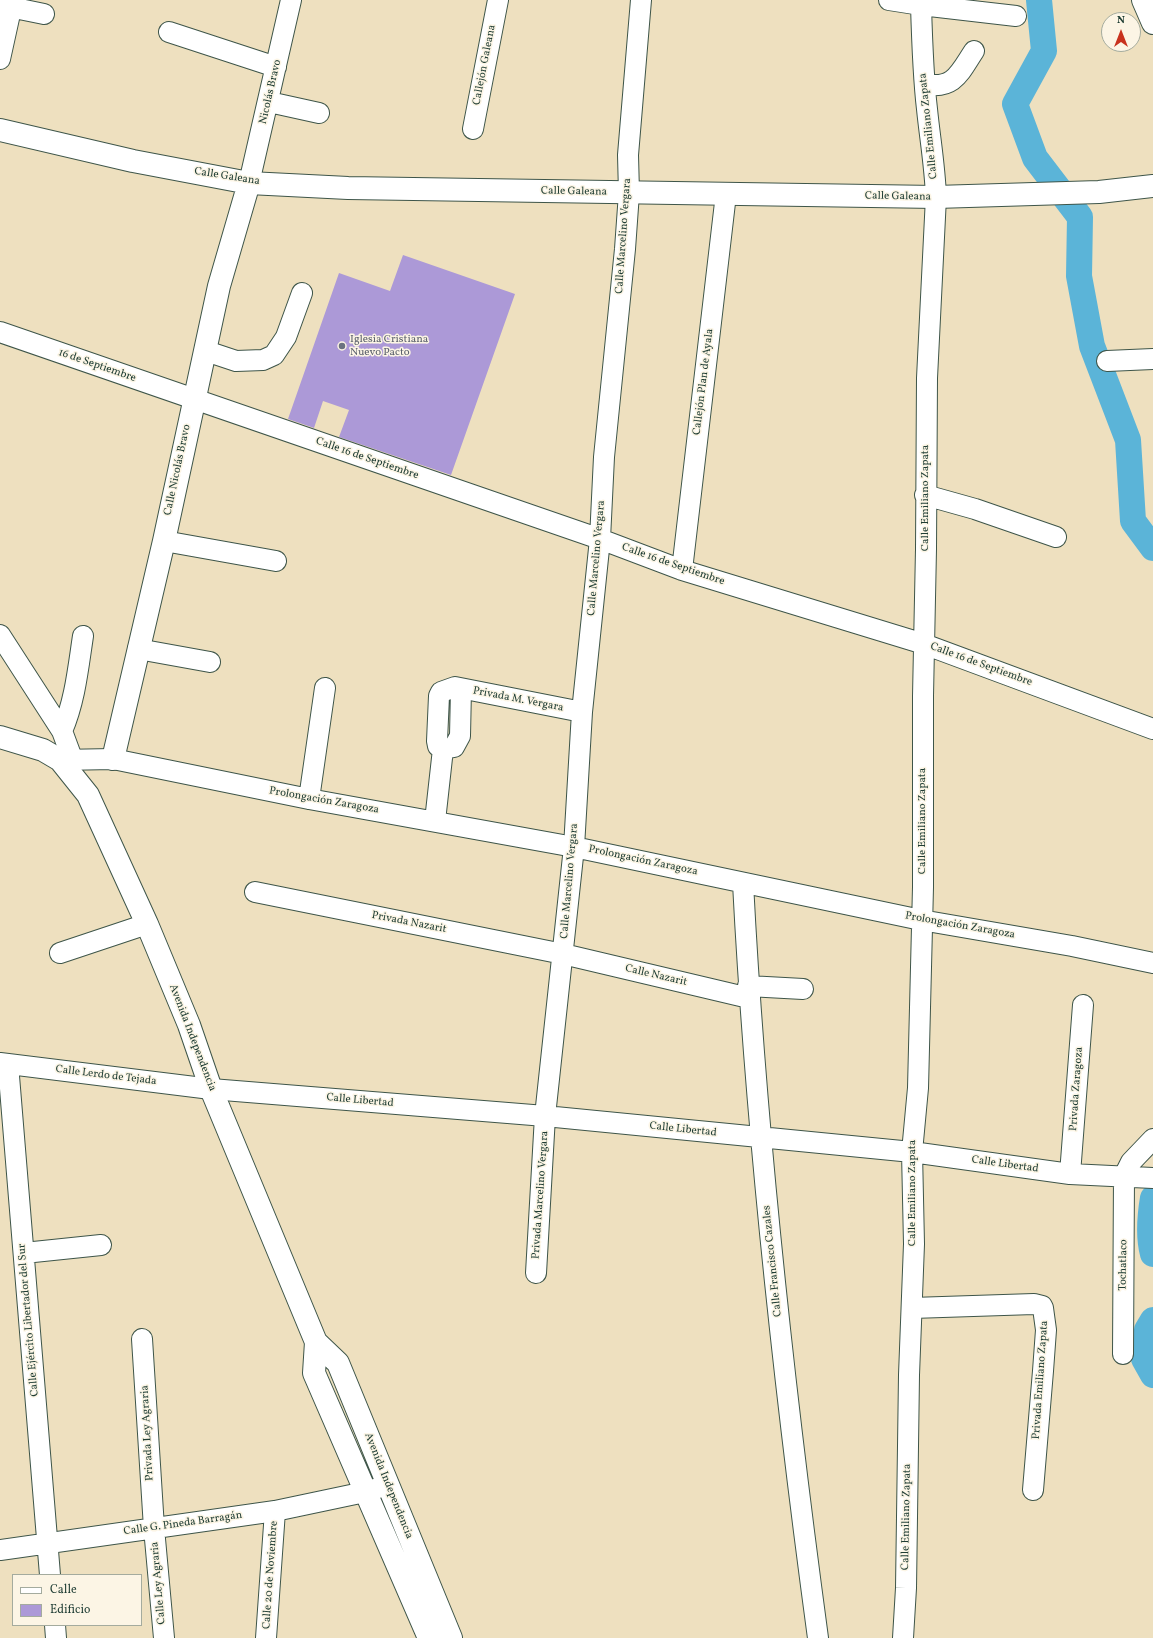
<!DOCTYPE html>
<html>
<head>
<meta charset="utf-8">
<style>
  body { margin:0 }
  #map { position:relative; width:1153px; height:1638px; overflow:hidden; background:#eee0bf; font-family:Vollkorn,serif }
  canvas { display:block }
  .legend { position:absolute; left:12px; top:1574px; width:130px; height:52px; box-sizing:border-box; background:#fcf5e5; border:1px solid #a4ab9e; margin:0; padding:5px 7px; list-style:none; font-size:12px; color:#1f3d34 }
  .legend li { display:flex; align-items:center; gap:8px; height:20px }
  .legend b { width:20px; border:1px solid #a4ab9e }
  .north { position:absolute; left:1101px; top:12px; width:40px; height:40px; box-sizing:border-box; background:#fcf5e5; border:1px solid #a4ab9e; border-radius:50%; rotate:0deg; font-size:11px; font-weight:700; line-height:16px; text-align:center; color:#1f3d34 }
  .north::after { content:''; display:block; margin:auto; width:14px; height:18px; background:#c8321e; clip-path:polygon(50% 0,100% 100%,50% 72%,0 100%) }
</style>
</head>
<body>
<div id="map">
<canvas width="1153" height="1638"></canvas>
<ul class="legend">
<li><b style="height:5px;background:#fff"></b>Calle</li>
<li><b style="height:11px;background:#ac99d7"></b>Edificio</li>
</ul>
<div class="north">N</div>
</div>
<script>
const ctx = document.querySelector('canvas').getContext('2d');
ctx.lineJoin = 'round';
function strokePath(path, color, width, dash) { ctx.strokeStyle = color; ctx.lineWidth = width; ctx.lineCap = dash ? 'butt' : 'round'; ctx.setLineDash(dash || []); ctx.stroke(path); }
function fill(path, color) { ctx.fillStyle = color; ctx.fill(path, 'evenodd'); }
function write(font, color, halo, rows, align = 'center') {
  ctx.font = font + ' Vollkorn,serif'; ctx.lineWidth = 3; ctx.setLineDash([]); ctx.textBaseline = 'middle'; ctx.strokeStyle = halo; ctx.fillStyle = color; for (const [text, x, y, turn = 0] of rows) {
    ctx.save(); ctx.translate(x, y); ctx.rotate((+turn || 0) * Math.PI / 180); ctx.textAlign = isNaN(turn) ? turn : align; if (halo) ctx.strokeText(text, 0, 0); ctx.fillText(text, 0, 0); ctx.restore();
  }
}
const river = new Path2D(`
  M1039 0 1044 51 1015 104 1035 158 1080 217 1079 276 1092 346 1128 440 1133 521 1153 548
  M1153 1198C1150 1216 1148 1236 1153 1254
  M1153 1320 1147 1330 1144 1359 1153 1375`);
const building = new Path2D(`
  M403 255 515 294 451 475 339 437 349 410 323 401 314 428 288 419 339 273 390 291Z`);
const minor = new Path2D(`
  M889 0 921 5 1016 16
  M0 5 44 14
  M169 32 276 67
  M0 59 13 0
  M925 84C954 90 960 72 974 51
  M269 102 319 113
  M473 129 498 0
  M249 183 291 0
  M0 332 600 539 682 570 924 644 1153 729
  M206 351 236 361 263 360 274 355 286 337 302 293
  M1107 361 1153 359
  M925 495 975 509 1056 537
  M164 541 276 561
  M682 570 726 194
  M0 635 62 731 72 758
  M138 649 210 662
  M461 689 460 736 454 747 443 749 438 746 437 741 439 696 441 692 455 687 582 712
  M62 731C75 701 78 669 83 636
  M60 760 113 759 309 799 574 847 921 920 1072 946 1153 963
  M309 799 325 688
  M435 821 443 749
  M743 883C756 1135 784 1387 818 1638
  M255 892 563 954 749 998
  M60 953 147 924
  M748 986 803 989
  M0 1063 211 1089 545 1116 912 1152 1070 1174 1153 1178
  M8 1064 50 1575
  M1070 1174 1083 1005
  M24 1253 101 1245
  M536 1273 545 1116 574 847 582 712 600 539 604 457 625 249 629 193 628 155 641 0
  M912 1308 1034 1304 1042 1306 1043 1308 1046 1330 1043 1371 1033 1490
  M142 1339 154 1528 164 1638
  M1123 1354 1124 1176 1131 1162 1153 1139
  M0 1550 275 1511 365 1492 388 1485
  M55 1625 56 1638
  M266 1638 275 1511
  M903 1638 906 1588 909 1375 914 1244 912 1152 918 1088 923 887V696L926 549 927 378 936 197C935 167 930 139 927 109 923 75 922 40 921 5`);
const major = new Path2D(`
  M1143 0 1153 23
  M0 130 133 161 249 183 348 188 936 197 1099 192 1153 186
  M0 737 43 750 60 760 88 795 147 924 189 1025 211 1089 316 1342 314 1373 429 1638
  M113 759 164 541 219 286 249 183
  M316 1342 338 1363 451 1638`);
const markers = [
  [342,346,4,"#6b7280"]
];
const streetNames = [
  ["Callejón Galeana",485,65,-79],
  ["Nicolás Bravo",271,92,-77],
  ["Calle Emiliano Zapata",929,126,-96],
  ["Calle Galeana",227,177,9],
  ["Calle Galeana",574,192,1],
  ["Calle Galeana",898,197,1],
  ["Calle Marcelino Vergara",624,236,-86],
  ["16 de Septiembre",97,366,19],
  ["Callejón Plan de Ayala",704,382,-83],
  ["Calle 16 de Septiembre",367,459,19],
  ["Calle Nicolás Bravo",178,470,-78],
  ["Calle Emiliano Zapata",926,498,-90],
  ["Calle Marcelino Vergara",597,558,-85],
  ["Calle 16 de Septiembre",673,565,19],
  ["Calle 16 de Septiembre",981,665,20],
  ["Privada M. Vergara",518,700,11],
  ["Prolongación Zaragoza",324,801,10],
  ["Calle Emiliano Zapata",923,821,-90],
  ["Prolongación Zaragoza",643,861,12],
  ["Calle Marcelino Vergara",570,881,-85],
  ["Privada Nazarit",409,923,11],
  ["Prolongación Zaragoza",960,926,10],
  ["Calle Nazarit",656,976,13],
  ["Avenida Independencia",192,1038,69],
  ["Calle Lerdo de Tejada",106,1076,7],
  ["Privada Zaragoza",1077,1089,-86],
  ["Calle Libertad",360,1101,5],
  ["Calle Libertad",683,1130,6],
  ["Calle Libertad",1005,1165,8],
  ["Calle Emiliano Zapata",913,1193,-90],
  ["Privada Marcelino Vergara",541,1195,-86],
  ["Calle Francisco Cazales",773,1261,-96],
  ["Tochatlaco",1124,1265,-89],
  ["Calle Ejército Libertador del Sur",29,1320,-95],
  ["Privada Emiliano Zapata",1041,1380,-86],
  ["Privada Ley Agraria",148,1433,-93],
  ["Avenida Independencia",388,1486,68],
  ["Calle Emiliano Zapata",907,1517,-89],
  ["Calle G. Pineda Barragán",183,1524,-8],
  ["Calle 20 de Noviembre",271,1575,-86],
  ["Calle Ley Agraria",159,1583,-95]
];
const worshipNames = [
  ["Iglesia Cristiana",350,340],
  ["Nuevo Pacto",350,353]
];
strokePath(river, '#5bb4d8', 26);
fill(building, '#ac99d7');
strokePath(minor, '#3e5549', 22);
strokePath(major, '#3e5549', 24);
strokePath(minor, '#fff', 20);
strokePath(major, '#fff', 22);
for (const [x, y, r, color] of markers) { const dot = new Path2D(); dot.arc(x, y, r, 0, 2 * Math.PI); ctx.fillStyle = color; ctx.fill(dot); strokePath(dot, '#fcf5e5', 1.5); }
write('11px', '#1f3d34', '#fcf5e5', streetNames);
write('11px', '#5b616d', '#fcf5e5', worshipNames, 'left');
</script>
</body>
</html>
